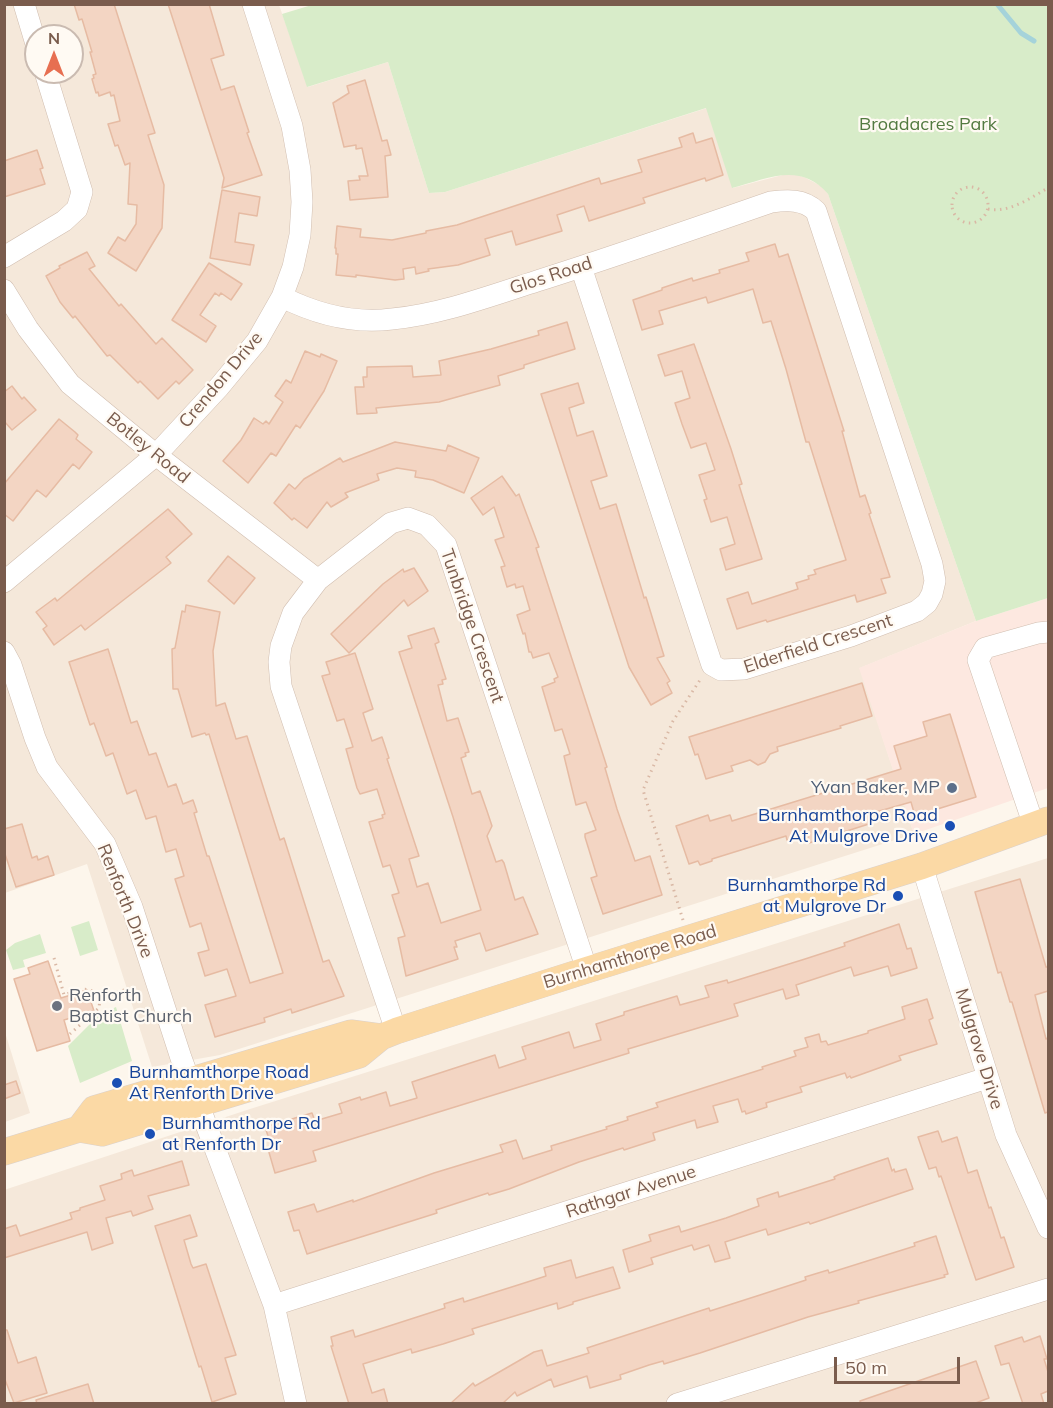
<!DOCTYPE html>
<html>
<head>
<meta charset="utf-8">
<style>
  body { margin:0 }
  #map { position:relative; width:1053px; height:1408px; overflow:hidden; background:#fdf6ec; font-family:Mulish,sans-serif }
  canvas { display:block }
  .frame { position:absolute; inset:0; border:6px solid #7a5c4d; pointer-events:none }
  .north { position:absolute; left:24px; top:24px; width:60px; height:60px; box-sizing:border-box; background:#fffaf3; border:2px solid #cabbb1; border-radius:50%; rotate:0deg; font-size:16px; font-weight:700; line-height:24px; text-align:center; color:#7a5c4d }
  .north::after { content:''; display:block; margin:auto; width:21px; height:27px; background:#e76f51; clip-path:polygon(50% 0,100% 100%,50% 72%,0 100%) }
  .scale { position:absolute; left:834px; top:1357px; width:126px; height:27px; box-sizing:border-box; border:3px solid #7a5c4d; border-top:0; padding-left:8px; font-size:18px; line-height:21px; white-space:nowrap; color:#7a5c4d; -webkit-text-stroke:4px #fffaf3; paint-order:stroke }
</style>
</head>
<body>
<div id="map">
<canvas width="1053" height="1408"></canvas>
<div class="frame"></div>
<div class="north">N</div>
<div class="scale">50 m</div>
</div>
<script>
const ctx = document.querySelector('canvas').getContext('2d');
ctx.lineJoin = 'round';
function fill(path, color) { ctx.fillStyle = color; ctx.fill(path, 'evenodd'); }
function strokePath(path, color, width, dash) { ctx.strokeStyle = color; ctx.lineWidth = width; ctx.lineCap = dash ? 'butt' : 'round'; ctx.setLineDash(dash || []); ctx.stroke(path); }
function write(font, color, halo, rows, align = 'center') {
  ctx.font = font + ' Mulish,sans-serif'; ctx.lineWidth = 4.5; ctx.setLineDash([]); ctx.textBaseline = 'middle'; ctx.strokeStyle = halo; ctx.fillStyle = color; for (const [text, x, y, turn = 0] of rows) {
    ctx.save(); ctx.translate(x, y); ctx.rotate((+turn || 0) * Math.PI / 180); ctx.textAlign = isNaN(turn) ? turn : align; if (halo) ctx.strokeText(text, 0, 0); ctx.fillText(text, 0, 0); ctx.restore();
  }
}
const residential = new Path2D(`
  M4 5H279L308 87 388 62 429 193 445 192 707 108 733 188 790 173 804 177 823 187 828 194 976 621 860 668 914 834 220 1055 152 1067 87 864 5 893ZM36 36H72V72H36Z
  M1048 858V1403H5L4 1190 250 1109Z
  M4 1029 30 1113 5 1122H4Z`);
const commercial = new Path2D(`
  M1048 598V788L914 834 859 668 976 621Z`);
const green = new Path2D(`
  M315 4 1048 5V598L976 621 828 194C800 161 767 179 732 188L706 108 445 192 429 193 388 62 307 87 282 14Z
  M89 921 98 950 80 956 71 927Z
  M40 934 46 953 23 960 25 967 13 970 6 950 15 943Z
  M116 1007 132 1061 80 1083 68 1046 100 1014Z`);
const stream = new Path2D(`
  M997 4 1021 33 1034 41`);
const building = new Path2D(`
  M74 4H114L155 133 148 135 164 185 162 228 136 271 108 253 118 237 125 241 136 224 137 205 128 204 130 163 125 165 118 145 115 146 108 124 120 121 114 95 111 96 110 92 99 96 98 92 96 93 92 79 94 78 93 75 96 74 90 52H92L82 19 79 20Z
  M168 4H209L224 55 211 59 221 90 234 86 249 132 247 133 262 175 222 188 224 178 220 165Z
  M365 80 382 141 387 140 391 155 385 156 388 197 350 200 348 181 360 180 359 176H368L362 148 356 149V145L344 147 333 103 349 93 347 86Z
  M693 133 696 143 712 138 723 175 706 181 705 178 643 198 645 203 589 221 584 206 557 215 562 231 516 245 512 231 485 239 490 255 458 265 428 269 429 271 416 274 415 267 403 269 404 279 395 280 356 275V277L336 275 338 254H336V248H335L337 226 361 229 360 237 392 240 426 233V231L457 225 599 178 601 184 642 172 638 160 682 147 679 138Z
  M37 150 43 168 40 169 45 184 4 197V161Z
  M222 190 260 197 257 216 239 213 235 242 254 245 250 265 210 258Z
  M775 244 779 257 788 254 844 431H842L860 497 865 495 871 513 869 514 890 577 881 579 886 593 857 602 855 595 767 622 766 620 737 629 727 599 748 592 752 604 798 589 796 583 809 579 808 576 816 574 814 570 846 560 809 442H806L786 369 771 321 763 323 753 289 708 303 706 297 659 311 663 324 642 330 633 300 662 290V288L692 278 693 281 720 273 719 270 749 261 746 253Z
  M87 252 95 266 89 269 119 306 121 304 156 344 162 338 193 370 179 384 176 381 158 399 140 381 138 383 110 355 107 356 75 316 73 318 60 302 46 276 60 268 59 266Z
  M209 263 242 284 231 300 221 293 219 296 215 293 200 315 216 326 206 342 172 320Z
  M567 322 575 349 524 365V368L498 376 500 385 439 402 376 408 377 413 357 414 355 387H364L363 377H367V367L412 366 413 377 441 375 439 361 491 349 539 335 538 331Z
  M694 344 731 449 742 484 739 485 762 559 726 570 720 549 735 544 727 517 711 522 704 500 707 499 699 475 715 470 706 443 691 448 682 424 675 403 690 398 682 371 665 376 658 355Z
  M305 351 320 357 321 354 337 361 324 391 300 428 296 425 276 456 271 453 248 483 223 461 241 440 254 418 263 424 266 421 269 424 283 402 275 396 286 380 291 383Z
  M578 383 584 403 569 408 577 436 593 431 607 476 591 481 600 509 616 504 643 594 644 598 646 597 664 656 657 658 670 681 667 683 672 693 651 705 629 667 541 394Z
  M12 386 22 399 24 397 36 410 12 430 4 421V392Z
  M59 419 75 432 78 435 76 439 92 452 79 469 73 464 46 497 37 490 13 521 4 514V484Z
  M395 442 446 451 448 445 479 458 464 493 433 480 415 477 416 471 397 468 377 474 379 480 345 493 348 497 331 507 327 502 307 528 294 518 292 520 274 503 289 484 295 489 304 479 340 458 343 462Z
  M502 476 516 496 519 494 539 547 536 548 584 696 607 767 605 768 617 809 635 861 650 856 662 895 603 914 591 878 597 876 585 837V834L596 830 586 802 576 805 564 756 570 754 562 729 555 731 542 687 555 682 554 679 558 677 549 653 533 658 531 652H529L525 633 523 634 517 615 530 610 523 586 516 588 515 584 507 587 501 567 505 566 495 540 504 537 494 507 483 515 471 498Z
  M168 509 192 534 166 557 171 563 85 630 81 625 54 645 43 629 47 626 36 612 55 598 57 601Z
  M228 556 255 578 234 604 208 581Z
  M414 568 428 591 408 606 404 600 349 653 331 634 383 584 403 569 404 572Z
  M186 605 220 612 213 651 216 706 225 703 236 739 247 736 280 840 284 838 323 962 329 960 344 996 292 1013 291 1009 264 1018 265 1022 215 1037 205 1005 236 996 227 969 205 976 198 953 209 950 201 923 190 927 175 879 184 876 176 849 166 852 156 816 146 819 136 790 127 794 113 753 106 756 94 723 90 725 69 662 108 649 131 723 137 721 149 755 156 753 168 787 176 784 183 804 193 800 197 812 194 813 207 856H209L250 983 283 973 209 734 206 735 205 733 192 737 178 689H173L172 649 175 648 182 611 185 612Z
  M434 628 439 642 435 644 446 679 442 680 443 684 438 685 447 721 458 718 469 752 465 753 466 756 461 758 472 794 480 791 487 811 492 826 487 836 496 862 502 860 504 863 515 900 523 897 538 934 486 951 480 933 455 941 457 947H454L458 959 406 976 398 938 405 936 392 895 399 893 390 865 383 867 369 822 383 818 382 815 385 814 377 789 360 794 357 788 346 749 353 747 344 719 337 721 322 676 330 674 326 662 355 653 373 709 363 713 372 741 382 737 389 758 387 759 419 856 409 859 417 887 428 883 441 923 481 910 453 817 399 652 412 648 408 636Z
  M862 683 872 716 840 726 841 728 777 747 778 751 770 754 765 762 758 765 750 760 731 766 733 771 706 779 698 754 695 755 689 737Z
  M950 714 976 797 915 816 911 802 869 814 872 823 809 843 807 834 787 840 786 836 712 859V861L700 865 698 861 689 864 676 826 708 815 710 821 730 815 732 821 901 769 894 746 927 736 923 722Z
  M22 824 32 858 37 856 38 860 48 856 54 875 16 887 4 851V829Z
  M1020 879 1046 967H1048V991L1035 995 1046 1039 1048 1038V1112L1045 1113 1012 1002H1010L1001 972 998 973 975 892Z
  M899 924 907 949 911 948 917 968 891 976 888 966 854 976 851 967 796 985 799 995 786 999 783 989 734 1004 738 1016 628 1049 629 1053 313 1151 316 1161 275 1173 268 1149 272 1148 265 1127 312 1113 315 1121 342 1113 339 1104 360 1097 361 1100 386 1092 390 1106 417 1098 412 1082 495 1055 499 1068 526 1059 522 1047 569 1032 574 1048 601 1040 596 1024 624 1015V1012L677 996 680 1005 709 997 705 986 727 980 728 983 805 959 845 946 844 943Z
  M48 961 61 998 87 990 94 1011 64 1020 70 1041 37 1051 14 979 30 974 28 968Z
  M927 999 933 1018 929 1020 937 1044 899 1056 901 1060 865 1073 851 1078 850 1076 847 1078 845 1073 800 1087 802 1092 766 1103 767 1107 746 1114 745 1111 742 1112 738 1099 713 1106 718 1122 697 1128 695 1120 653 1133 655 1140 624 1150 623 1148 579 1162 509 1189 489 1195 488 1193 436 1210 437 1213 307 1254 299 1230 294 1231 288 1212 314 1204 317 1212 353 1200V1202L434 1173 503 1152 500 1145 516 1140 523 1159 552 1150 551 1146 607 1129 606 1127 628 1120 627 1117 658 1107 656 1103 763 1069 762 1067 796 1056 794 1051 808 1047 805 1038 819 1034 821 1042 826 1041 828 1045 868 1033V1031L905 1019 902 1007Z
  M16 1081 20 1093 4 1099V1085Z
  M938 1131 942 1142 957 1137 968 1173 977 1170 989 1208 991 1207 1001 1238 1004 1237 1014 1267 976 1280 941 1176 939 1177 936 1167 929 1169 918 1137Z
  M888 1158 892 1171 894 1169 895 1172 906 1169 913 1189 810 1224 809 1222 768 1235 766 1229 725 1242 730 1258 715 1262 709 1245 694 1250 692 1245 651 1258 653 1264 629 1272 623 1250 651 1241 649 1235 679 1226 681 1232 726 1218 759 1206 757 1199 778 1192 779 1197 835 1179 834 1177 838 1175Z
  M182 1161 189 1185 148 1196 153 1209 133 1216 131 1211 106 1218 113 1243 92 1250 87 1232 4 1258V1229L16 1225 20 1236 72 1219 70 1213 80 1210V1208L105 1200 100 1186 122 1179 121 1174 132 1170 134 1176Z
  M190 1215 197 1236 184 1240 191 1264 193 1268 206 1264 236 1355 225 1358 236 1394 212 1402 201 1366 199 1367 155 1226Z
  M936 1236 948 1274 944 1275 945 1277 858 1301 859 1303 808 1317 700 1353 664 1364 663 1361 649 1365 620 1375 621 1379 590 1388 587 1376 554 1387 551 1379 517 1396 515 1392 502 1404H450L473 1383 475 1386 534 1352 542 1350 547 1366 589 1353 587 1348 709 1308 710 1311 760 1295 806 1280 805 1277 828 1270 829 1273 915 1246 914 1243Z
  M571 1260 576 1278 613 1267 620 1288 573 1302V1304L558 1309 557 1303 472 1329 474 1334 443 1344 412 1353 411 1349 363 1364 372 1393 384 1389 388 1404H349L331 1346H333L331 1337 353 1330 355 1337 445 1308 444 1304 463 1298 464 1302 518 1285 546 1276 544 1268Z
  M4 1330H7L18 1363 36 1357 47 1393 14 1403 4 1377Z
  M1040 1336 1047 1359H1044L1048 1372V1391L1041 1394 1044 1404H1023L1009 1363 1001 1365 995 1346 1022 1337 1024 1342Z
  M976 1361 989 1398 973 1404H861L860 1401Z
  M88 1384 94 1404H37L36 1400Z`);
const path = new Path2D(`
  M952 205a18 18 0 1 1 36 0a18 18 0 1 1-36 0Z
  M988 209C1010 213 1030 198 1048 188
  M683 920 643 790 673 721 700 680
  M54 958 64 995C78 990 90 984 100 998L99 1008 70 1034
  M100 998 127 989`);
const minor = new Path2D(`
  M24 4 36 44
  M4 257 64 221 77 209 82 192 45 72
  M4 290 28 329 70 384 156 455 318 580
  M282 297C316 314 353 324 392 319 442 314 490 296 537 281 616 256 693 229 771 202 788 200 803 199 816 211L932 564 935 581 932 594 927 603 917 611 851 636 744 669 721 670 712 665 581 267
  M4 582 156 455 219 387 257 341 282 297 293 267 300 235 302 202 300 170 292 126 253 4
  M4 652 11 665 35 738 47 767 105 844 132 907 181 1058 274 1305 296 1404
  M1034 826 978 660 985 648 1038 633 1048 632
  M922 866 1006 1135 1048 1228
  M396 1031 281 686 279 662 281 646 293 613 318 580 391 523 408 518 427 525 446 545 587 970
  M274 1305 987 1078
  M677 1404 1048 1289`);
const major = new Path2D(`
  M79 1129 94 1109 351 1033 381 1037
  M4 1152 79 1129 102 1133 359 1055 381 1037 396 1031 587 970 922 866 1048 820`);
const markers = [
  [952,788,6,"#5c6f8a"],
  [950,826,6,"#1a4fb4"],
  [898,896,6,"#1a4fb4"],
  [57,1006,6,"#6b7280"],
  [117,1083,6,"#1a4fb4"],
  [150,1134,6,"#1a4fb4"]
];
const parkNames = [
  ["Broadacres Park",928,125]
];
const streetNames = [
  ["Glos Road",551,276,-18],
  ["Crendon Drive",221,380,-50],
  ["Botley Road",148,448,39],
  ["Tunbridge Crescent",472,626,71],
  ["Elderfield Crescent",818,644,-18],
  ["Renforth Drive",125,901,68],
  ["Burnhamthorpe Road",630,957,-17],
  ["Mulgrove Drive",979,1049,73],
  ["Rathgar Avenue",631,1192,-18]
];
const serviceNames = [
  ["Yvan Baker, MP",940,788]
];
const transitNames = [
  ["Burnhamthorpe Road",938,816],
  ["At Mulgrove Drive",938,837],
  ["Burnhamthorpe Rd",886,886],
  ["at Mulgrove Dr",886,907],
  ["Burnhamthorpe Road",129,1073,"left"],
  ["At Renforth Drive",129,1094,"left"],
  ["Burnhamthorpe Rd",162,1124,"left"],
  ["at Renforth Dr",162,1145,"left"]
];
const worshipNames = [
  ["Renforth",69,996],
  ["Baptist Church",69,1017]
];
fill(residential, '#f5e8da');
fill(commercial, '#fde8e0');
fill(green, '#d8ecc9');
strokePath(stream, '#a5d3da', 5);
fill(building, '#f3d5c3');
strokePath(building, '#e6bba3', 1.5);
strokePath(minor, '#d1beb0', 22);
strokePath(major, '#dad1cd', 27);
strokePath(path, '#d9b8a5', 3, [1.5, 4.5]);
strokePath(minor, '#fff', 21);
strokePath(major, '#fbd9a5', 26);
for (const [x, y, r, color] of markers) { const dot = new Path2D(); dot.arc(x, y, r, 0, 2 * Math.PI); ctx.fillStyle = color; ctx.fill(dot); strokePath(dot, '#fffaf3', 2); }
write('18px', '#537a41', '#fffaf3', parkNames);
write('18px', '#7a5c4d', '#fffaf3', streetNames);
write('18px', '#4e5e75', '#fffaf3', serviceNames, 'right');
write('18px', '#164399', '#fffaf3', transitNames, 'right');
write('18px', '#5b616d', '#fffaf3', worshipNames, 'left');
</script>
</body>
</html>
